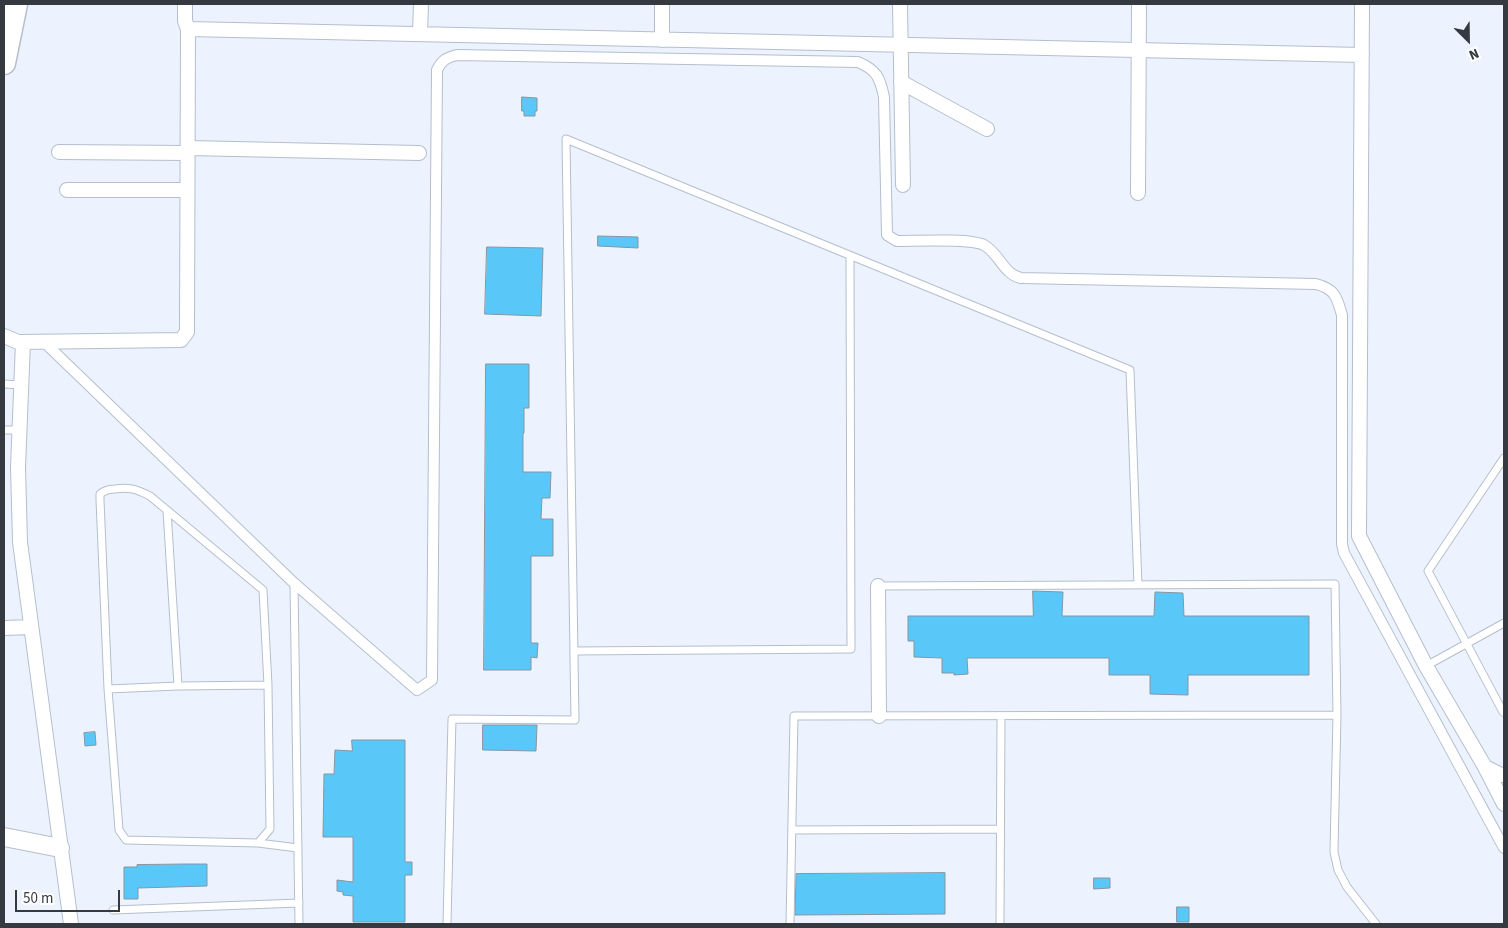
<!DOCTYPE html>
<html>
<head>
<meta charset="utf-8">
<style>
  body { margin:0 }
  #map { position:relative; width:1508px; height:928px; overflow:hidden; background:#edf3fe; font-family:"Source Sans 3",sans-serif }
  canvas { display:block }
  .frame { position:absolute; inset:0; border:5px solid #353940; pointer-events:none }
  .north { position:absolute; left:1443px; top:15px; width:50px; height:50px; -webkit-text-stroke:4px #fff; paint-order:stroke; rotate:157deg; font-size:14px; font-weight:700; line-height:20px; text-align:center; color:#353940 }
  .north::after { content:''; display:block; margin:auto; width:18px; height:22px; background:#353940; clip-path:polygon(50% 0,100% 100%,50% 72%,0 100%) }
  .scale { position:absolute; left:15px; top:890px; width:105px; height:22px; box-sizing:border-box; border:2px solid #353940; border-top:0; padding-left:6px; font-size:15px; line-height:18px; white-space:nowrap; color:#353940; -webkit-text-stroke:4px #fff; paint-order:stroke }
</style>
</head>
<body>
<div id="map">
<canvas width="1508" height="928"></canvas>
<div class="frame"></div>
<div class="north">N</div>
<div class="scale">50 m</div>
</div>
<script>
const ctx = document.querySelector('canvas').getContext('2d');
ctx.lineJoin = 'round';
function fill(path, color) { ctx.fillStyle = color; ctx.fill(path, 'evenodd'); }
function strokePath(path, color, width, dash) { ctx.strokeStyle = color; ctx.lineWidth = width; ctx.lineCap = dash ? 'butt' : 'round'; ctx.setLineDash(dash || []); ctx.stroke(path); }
const building = new Path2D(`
  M522 97 537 98V111H535V116H524V111H522Z
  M598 236 638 237V248L598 246Z
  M487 247 543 248 541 316 485 314Z
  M486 364H529V408H524V433L523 434V472H551L550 498H542L541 519H553V556H531V643H538L537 658 531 657V670H484Z
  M1033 591 1063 592 1062 616H1154L1155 592 1183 593 1184 616H1309V675H1188V695L1150 694V675H1109V658H967L968 674 954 675V673H942V658L914 657V641H908V616H1033Z
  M483 725H537L536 751 483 750Z
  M95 732 96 745 85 746 84 733Z
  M352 740H405V862H412V875H405V922H353V896L343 895V892L337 891V880L353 882V837H323L324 774H334L335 750 352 751Z
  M185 864H207V886L138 888V899H124V867H137V865Z
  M945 873V914L795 915 796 874Z
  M1094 878H1110V888L1094 889Z
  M1177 907H1189V922H1177Z`);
const service = new Path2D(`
  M4 384 21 385
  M4 430H19
  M167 511 178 686
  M294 583 299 924
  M878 586 1335 584 1337 715 1334 852 1338 870 1347 887 1376 924
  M574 651 851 649 850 256
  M1426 666 1504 623
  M108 689 178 686 268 685
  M1503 712 1428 571 1504 458
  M792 830 1000 829
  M258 843 126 840 119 830 108 689 100 500V494C105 490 109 489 115 489 130 487 136 489 150 496L263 590 268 685 270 829 258 843 298 848
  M113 910 299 903
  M447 924 452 719 575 720 566 139 1130 370 1138 585
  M790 924 794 716 1337 715
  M1000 924 1001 716`);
const pedestrian = new Path2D(`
  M44 342 294 583 417 690 432 680 437 70C442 60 446 58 457 55L858 62C877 70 880 78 884 97L887 235 897 241C915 241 971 238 984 245 999 253 1004 275 1021 278L1316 284C1335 289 1337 297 1342 315V544L1344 553 1504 848`);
const minor = new Path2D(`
  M185 4V21L188 29
  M662 4V40
  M900 4 903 185
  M1362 4 1359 536 1426 666 1485 767 1504 804
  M420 34 421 4
  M901 82 987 129
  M188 148 419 153
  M59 152 188 153
  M67 190H187
  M1138 193 1139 4
  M4 336 18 342 181 340 187 332 188 29 1362 55
  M23 342 18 467 20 542 71 924
  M878 586 879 716
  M4 628 31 627
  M1485 767 1501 775H1504`);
const tertiary = new Path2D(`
  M4 837 60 848`);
const primary = new Path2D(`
  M4 63 16 4`);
fill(building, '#5ac7f9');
strokePath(building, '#8496a0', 1);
strokePath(service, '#b4bece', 9);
strokePath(pedestrian, '#b4bece', 12);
strokePath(minor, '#b4bece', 16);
strokePath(tertiary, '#b4bece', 20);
strokePath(primary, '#b4bece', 25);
strokePath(service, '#fff', 7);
strokePath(pedestrian, '#fff', 10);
strokePath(minor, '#fff', 14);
strokePath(tertiary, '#fff', 18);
strokePath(primary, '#fff', 22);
</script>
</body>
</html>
